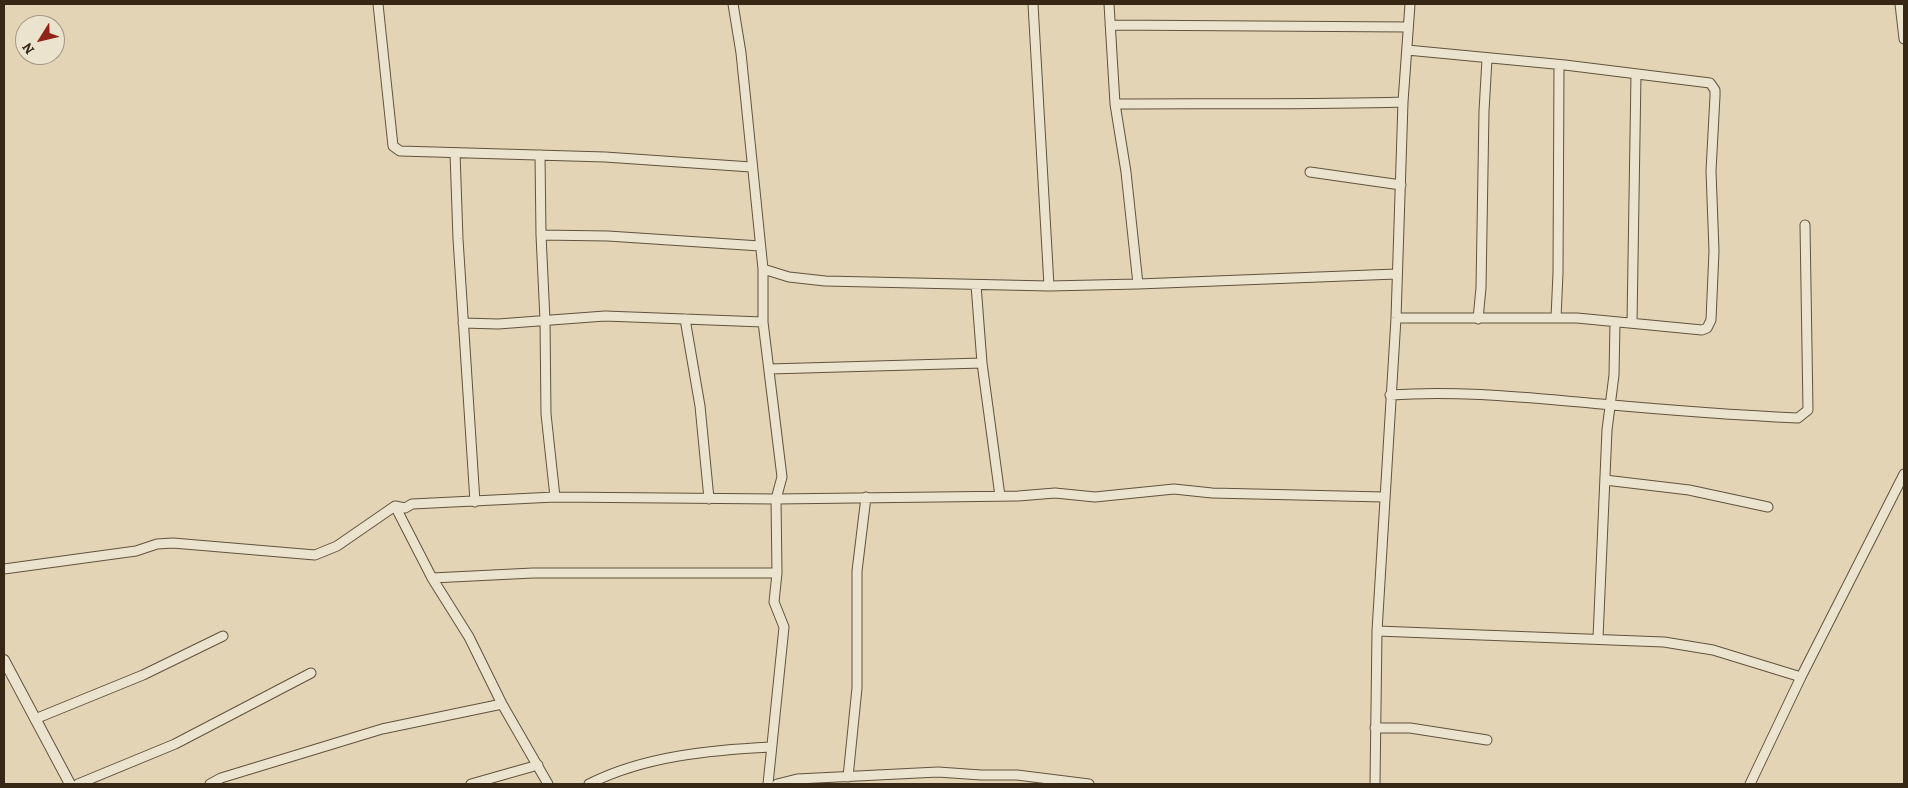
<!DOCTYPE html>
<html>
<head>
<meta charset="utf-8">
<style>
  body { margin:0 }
  #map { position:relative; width:1908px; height:788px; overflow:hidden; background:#e2d4b5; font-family:Alegreya,serif }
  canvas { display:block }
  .frame { position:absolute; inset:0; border:5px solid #362815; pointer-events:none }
  .north { position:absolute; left:15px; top:15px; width:50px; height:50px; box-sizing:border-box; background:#ece3cf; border:1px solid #a39885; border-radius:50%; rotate:234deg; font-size:14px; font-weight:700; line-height:20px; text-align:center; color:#362815 }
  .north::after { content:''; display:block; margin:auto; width:18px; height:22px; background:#8f2418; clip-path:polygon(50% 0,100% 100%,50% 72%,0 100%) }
</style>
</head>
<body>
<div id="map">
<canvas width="1908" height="788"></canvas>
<div class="frame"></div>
<div class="north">N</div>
</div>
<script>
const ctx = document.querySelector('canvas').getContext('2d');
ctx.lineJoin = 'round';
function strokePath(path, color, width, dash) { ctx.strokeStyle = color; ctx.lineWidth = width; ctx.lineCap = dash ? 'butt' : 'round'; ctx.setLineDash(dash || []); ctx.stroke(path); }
const minor = new Path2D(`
  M378 4 393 146 400 151 605 157 751 167
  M733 4 741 53 763 269V322L782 477 776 499 777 573 774 602 784 627 768 784
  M1033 4 1049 286
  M1900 4 1904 39
  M1110 25 1408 27
  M1115 104C1211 103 1307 105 1403 102
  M455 153 458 239 475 502
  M540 155 541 235 545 320 546 414 555 497
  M1310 172 1401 185
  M541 235 608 236 760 246
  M763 269 789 277 825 281 1049 286 1138 284 1126 172 1115 104 1109 4
  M1138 284 1396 274
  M976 285 982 363 1000 496
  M1396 318H1577L1702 330 1707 328 1711 320 1714 251 1711 171 1715 96V90L1710 83 1565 65 1407 50
  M1556 318 1558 273 1559 65
  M685 319 700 406 709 499
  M1478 319 1481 288 1484 111 1487 59
  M463 323 498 324 605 316 763 322
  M1632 323 1636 74
  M769 369 982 363
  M1390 395C1461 390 1530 398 1601 404 1667 410 1733 415 1798 418L1808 410 1805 225
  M1605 480 1689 490 1768 507
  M395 506 432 578 469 637 502 704 548 784
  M4 569 136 551 157 544 173 543 315 555 337 546 395 506 405 508 412 504 555 497 776 499 1018 496 1055 493 1095 497 1174 489 1212 493 1384 497
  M432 578 533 573H777
  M1377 631 1664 642 1713 650 1801 677
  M1598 638 1607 430 1614 375 1615 322
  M35 719 143 675 223 636
  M1375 728H1410L1487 740
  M848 777 857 688V571L866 497
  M78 784 175 744 311 673
  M210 784 221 778 382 729 502 704
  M471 784 538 765
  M589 784C644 756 711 750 771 747
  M777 784 797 779 938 772 981 775H1017L1089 784
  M1375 784 1377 631 1396 318 1403 102 1410 4
  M1750 784 1801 677 1904 474`);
const tertiary = new Path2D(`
  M4 660 70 784`);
strokePath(minor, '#61533d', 11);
strokePath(tertiary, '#61533d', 12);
strokePath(minor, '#ece3cf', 9);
strokePath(tertiary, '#ece3cf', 10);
</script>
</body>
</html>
